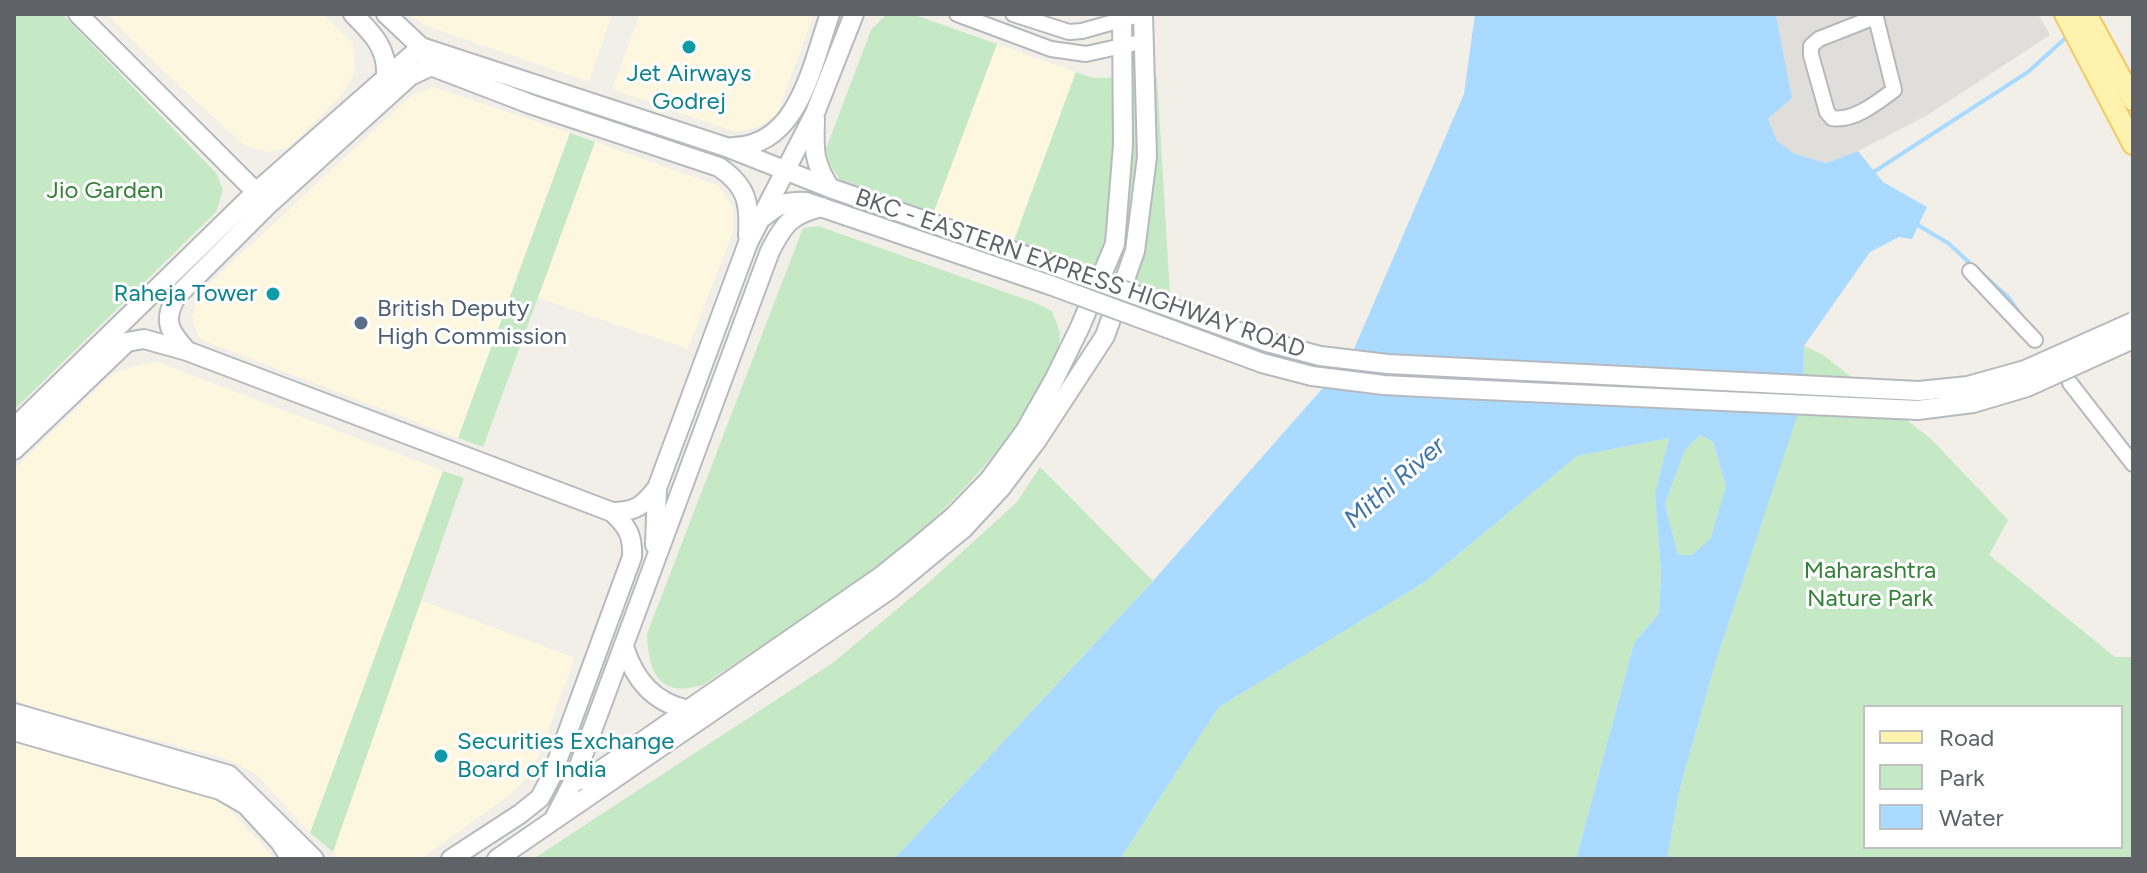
<!DOCTYPE html>
<html>
<head>
<meta charset="utf-8">
<style>
  body { margin:0 }
  #map { position:relative; width:2147px; height:873px; overflow:hidden; background:#f1efe8; font-family:Figtree,sans-serif }
  canvas { display:block }
  .frame { position:absolute; inset:0; border:16px solid #5f6368; pointer-events:none }
  .legend { position:absolute; left:1863px; top:705px; width:260px; height:144px; box-sizing:border-box; background:#fff; border:2px solid #bfc1c3; margin:0; padding:10px 14px; list-style:none; font-size:24px; color:#5f6368 }
  .legend li { display:flex; align-items:center; gap:16px; height:40px }
  .legend b { width:40px; border:2px solid #bfc1c3 }
</style>
</head>
<body>
<div id="map">
<canvas width="2147" height="873"></canvas>
<div class="frame"></div>
<ul class="legend">
<li><b style="height:10px;background:#fff2af"></b>Road</li>
<li><b style="height:22px;background:#c5e8c5"></b>Park</li>
<li><b style="height:22px;background:#aadaff"></b>Water</li>
</ul>
</div>
<script>
const ctx = document.querySelector('canvas').getContext('2d');
ctx.lineJoin = 'round';
function fill(path, color) { ctx.fillStyle = color; ctx.fill(path, 'evenodd'); }
function strokePath(path, color, width, dash) { ctx.strokeStyle = color; ctx.lineWidth = width; ctx.lineCap = dash ? 'butt' : 'round'; ctx.setLineDash(dash || []); ctx.stroke(path); }
function write(font, color, halo, rows, align = 'center') {
  ctx.font = font + ' Figtree,sans-serif'; ctx.lineWidth = 6; ctx.setLineDash([]); ctx.textBaseline = 'middle'; ctx.strokeStyle = halo; ctx.fillStyle = color; for (const [text, x, y, turn = 0] of rows) {
    ctx.save(); ctx.translate(x, y); ctx.rotate((+turn || 0) * Math.PI / 180); ctx.textAlign = isNaN(turn) ? turn : align; if (halo) ctx.strokeText(text, 0, 0); ctx.fillText(text, 0, 0); ctx.restore();
  }
}
const commercial = new Path2D(`
  M107 14H323L353 43 355 71 344 93 288 148 269 152 245 146 159 67Z
  M407 14H612L589 82 426 26Z
  M640 14H814L777 114 758 127 736 132 612 89Z
  M997 44 1076 72 1013 243 933 214Z
  M433 87 570 133 458 438 199 339 192 317 200 292 412 95Z
  M595 142 719 186 733 208V231L688 349 538 298Z
  M158 362 443 471 399 592 575 658 532 773 512 793 421 859H340L310 833 255 773 224 758 31 707 14 699V469L112 374 139 365Z
  M14 740 204 793 223 803 275 859H14Z`);
const industrial = new Path2D(`
  M1776 14H2038L2050 35 1926 116 1858 151 1826 163 1795 154 1777 141 1768 119 1792 98Z`);
const green = new Path2D(`
  M14 14H62L216 173 223 190 216 212 14 410Z
  M887 14H912L997 44 933 214 840 180 830 165 826 149 871 30Z
  M1076 72 1093 78 1157 77 1170 295 1013 243Z
  M570 133 595 142 483 447 458 438Z
  M818 226 1033 302 1052 311C1054 318 1059 327 1060 334 1061 354 1038 389 1028 406 948 534 825 603 703 685 658 698 649 673 647 634L803 228Z
  M1804 346 1823 355 1931 439 2008 520 1989 555 2115 657H2133V859H1667L1679 792 1715 664 1802 399ZM1865 707H2121V847H1865Z
  M1700 435 1713 442 1726 486 1712 538 1692 555H1678L1665 504 1685 450Z
  M1669 438 1655 495 1661 574 1659 613 1634 643 1576 859H1120L1219 707 1425 582 1577 456Z
  M1040 467 1153 581 894 859H533L834 662 927 584 1017 502Z
  M443 471 464 478 333 852 310 833Z`);
const water = new Path2D(`
  M1475 14H1776L1792 98 1768 119 1777 141 1795 154 1826 163 1858 151 1883 182 1927 207 1912 239 1899 237 1870 252 1804 346 1803 399 1715 664 1679 792 1667 859H1576L1634 643 1659 613 1661 574 1655 494 1669 438 1577 456 1425 582 1219 707 1120 859H894L1153 581 1351 356 1464 94ZM1700 435 1713 442 1726 486 1711 538 1692 555H1678L1665 504 1685 450Z`);
const stream = new Path2D(`
  M1872 173 2028 72 2070 34
  M1916 224 1948 243 1973 266
  M1980 272 2008 297 2023 318`);
const street = new Path2D(`
  M957 14 1051 49 1086 54 1145 41
  M1013 14 1069 32 1082 31 1142 14
  M1875 14 1894 90C1878 102 1853 122 1832 118L1827 112 1811 55V46L1819 39 1875 17
  M1970 271 2035 340
  M2070 383 2133 464`);
const secondary = new Path2D(`
  M78 14 256 192
  M353 14C372 33 388 48 386 77
  M386 14 421 47 425 55
  M421 47 726 147 830 188 1055 266
  M815 119C814 149 813 162 830 188
  M733 147C799 146 812 64 830 14
  M765 216C778 204 788 201 806 202L1050 285
  M187 351C170 332 162 322 176 297L270 203 410 76 431 66 530 104 719 167C747 186 750 203 748 236
  M14 428 256 192 421 47
  M14 450 127 342 144 339 187 351 612 512C635 512 643 506 657 488L748 243 815 113 854 14
  M655 545 657 488
  M624 647C635 680 653 702 688 710
  M14 713 229 775 314 859
  M14 731 220 790 246 805 280 842 291 859
  M573 782 591 777 880 577 915 549 954 516 989 480 1025 431 1054 380 1080 327 1115 244 1123 145 1122 14
  M555 817 573 782 770 251C784 224 791 214 822 207
  M451 859 520 814 540 798 552 775 632 557C633 536 628 527 612 512
  M497 859 889 590 964 528 1000 489 1037 440 1105 336 1135 251 1147 157 1143 14`);
const primary = new Path2D(`
  M2065 14 2133 144
  M2086 14 2133 100`);
const secondaryBridge = new Path2D(`
  M1055 266 1267 342 1320 356 1388 364 1919 391 1968 386 2025 370 2133 322
  M1050 285 1262 363 1312 376 1384 385 1441 388 1918 410 1973 403 2027 387 2133 339`);
const markers = [
  [689,47,8,"#0f9aa8"],
  [273,294,8,"#0f9aa8"],
  [361,323,8,"#5c6f8a"],
  [441,756,8,"#0f9aa8"]
];
const cultureNames = [
  ["Jet Airways",689,74],
  ["Godrej",689,102],
  ["Raheja Tower",257,294,"right"],
  ["Securities Exchange",457,742,"left"],
  ["Board of India",457,770,"left"]
];
const parkNames = [
  ["Jio Garden",105,191],
  ["Maharashtra",1870,571],
  ["Nature Park",1870,599]
];
const streetNames = [
  ["BKC - EASTERN EXPRESS HIGHWAY ROAD",1080,274,19]
];
const serviceNames = [
  ["British Deputy",377,309],
  ["High Commission",377,337]
];
const waterNames = [
  ["Mithi River",1395,483,-41]
];
fill(commercial, '#fef7e0');
fill(industrial, '#e0deda');
fill(green, '#c5e8c5');
fill(water, '#aadaff');
strokePath(stream, '#aadaff', 4);
strokePath(street, '#b5b8bc', 18);
strokePath(secondary, '#b6babf', 22);
strokePath(primary, '#f2c960', 24);
strokePath(street, '#fff', 14);
strokePath(secondary, '#fff', 18);
strokePath(primary, '#fff2af', 20);
strokePath(secondaryBridge, '#b6babf', 22, []);
strokePath(secondaryBridge, '#fff', 18);
for (const [x, y, r, color] of markers) { const dot = new Path2D(); dot.arc(x, y, r, 0, 2 * Math.PI); ctx.fillStyle = color; ctx.fill(dot); strokePath(dot, '#fff', 3); }
write('24px', '#0d838f', '#fff', cultureNames);
write('24px', '#348238', '#fff', parkNames);
write('24px', '#5f6368', '#fff', streetNames);
write('24px', '#4e5e75', '#fff', serviceNames, 'left');
write('italic 26px', '#4174aa', '#fff', waterNames);
</script>
</body>
</html>
